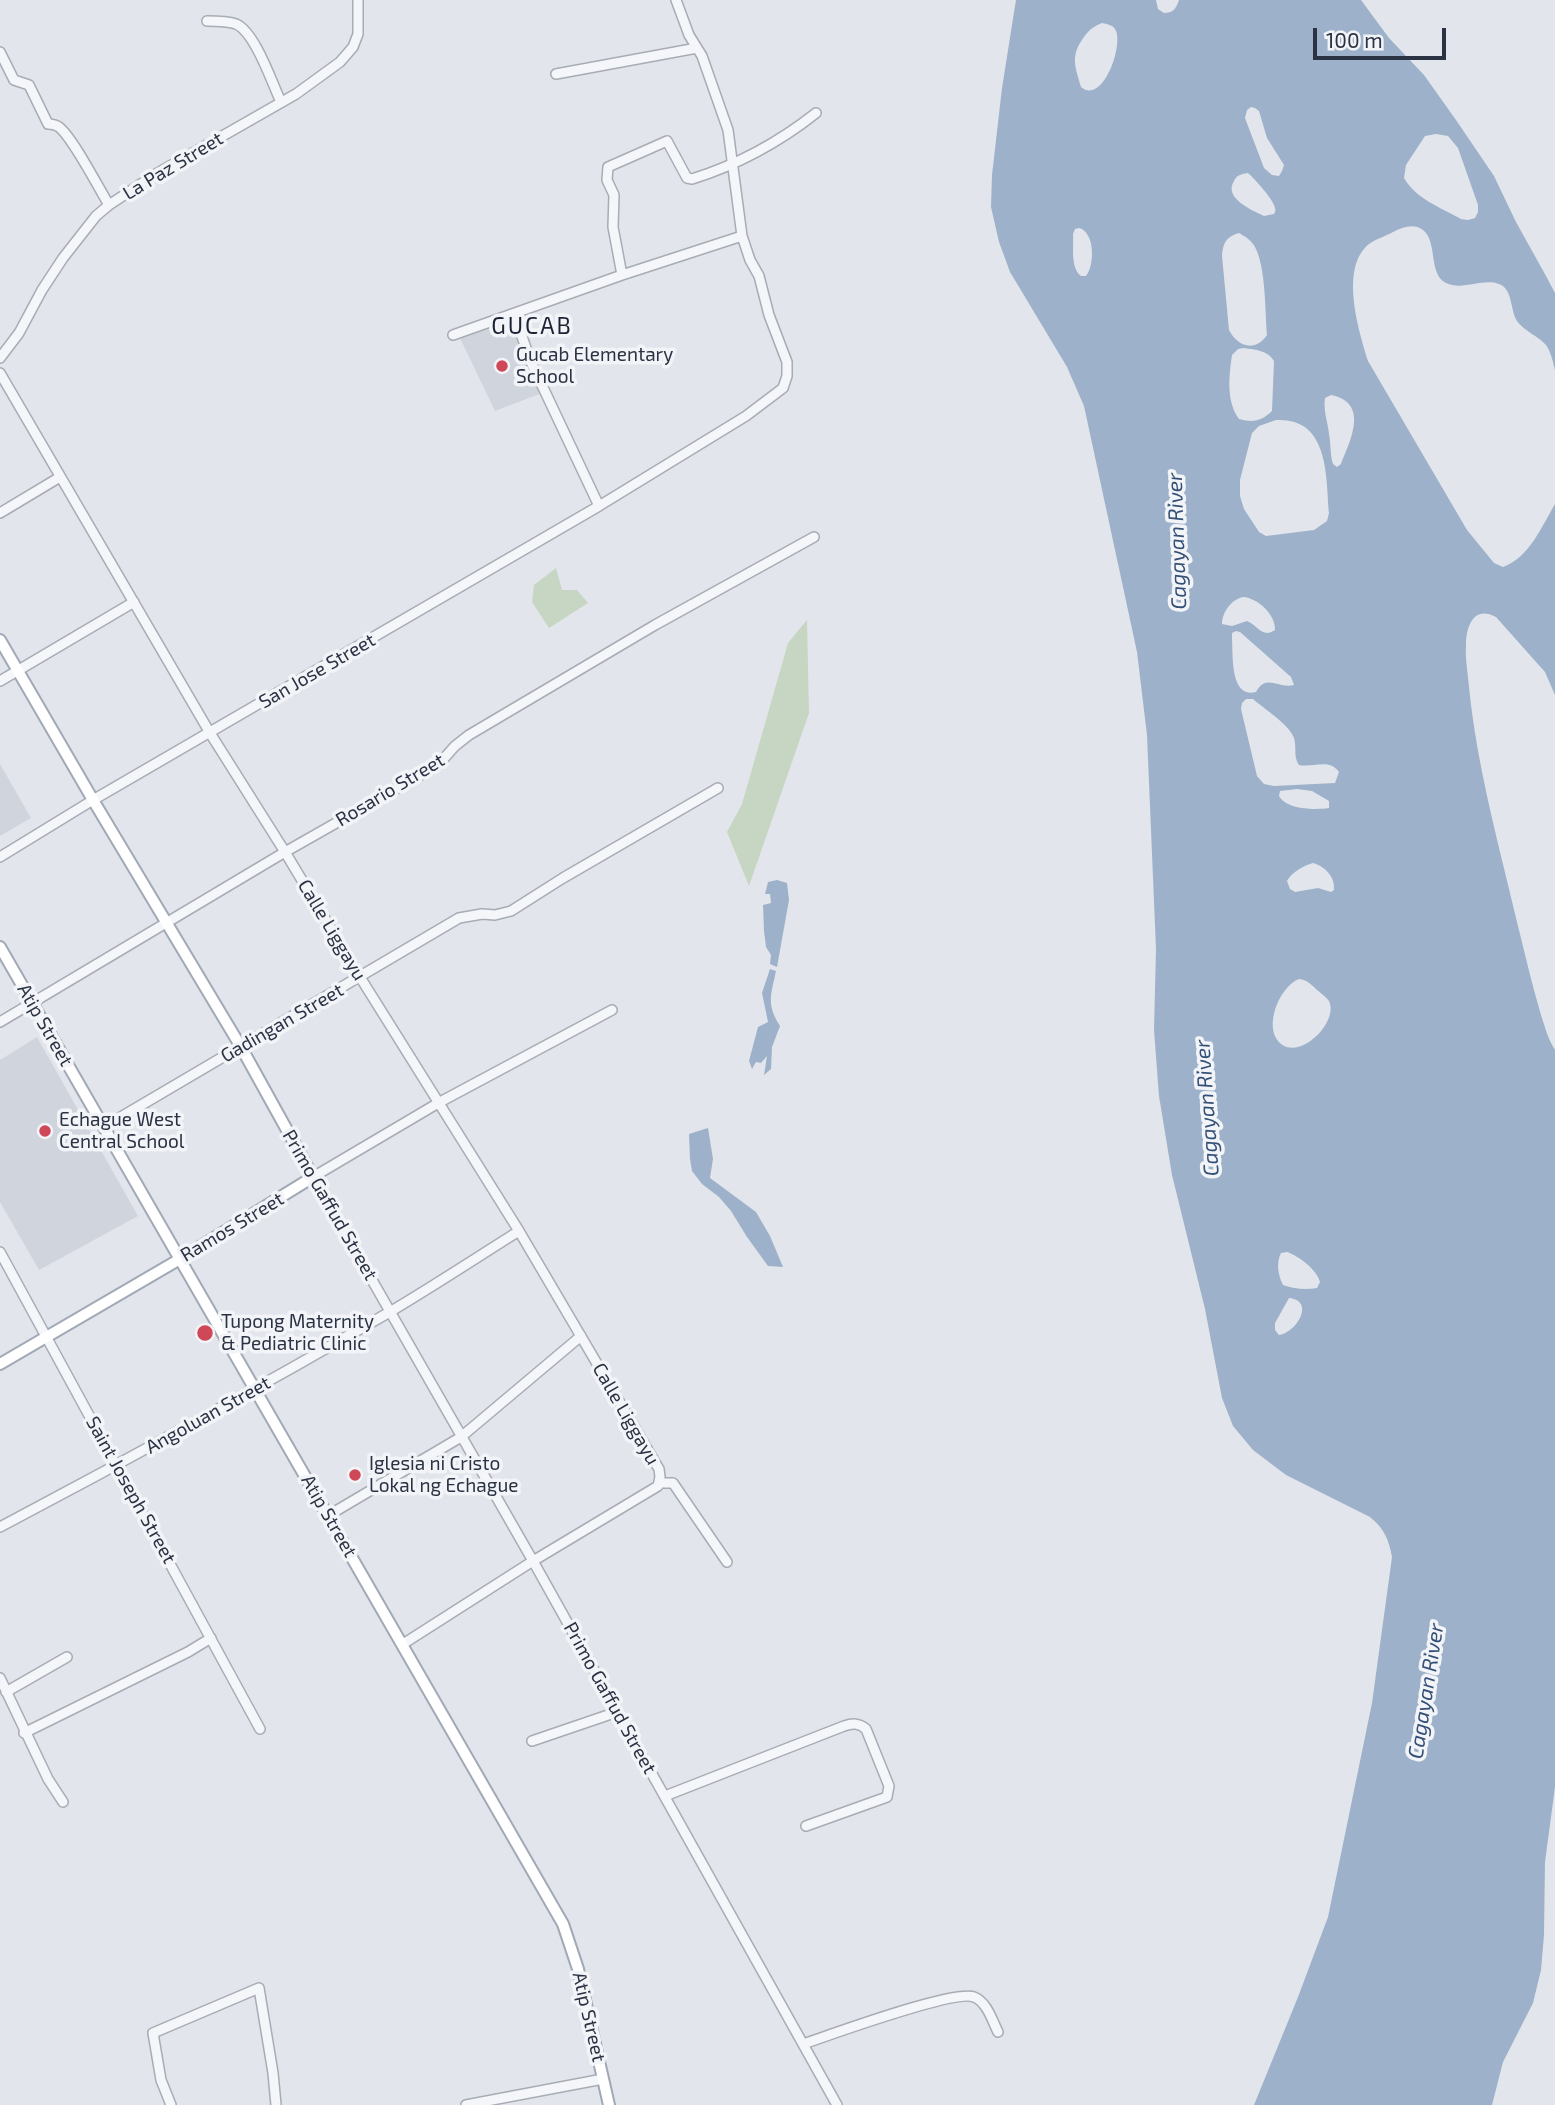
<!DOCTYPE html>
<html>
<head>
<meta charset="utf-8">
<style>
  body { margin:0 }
  #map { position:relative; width:1555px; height:2105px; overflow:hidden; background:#e2e5eb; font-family:"Exo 2",sans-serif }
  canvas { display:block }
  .scale { position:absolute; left:1313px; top:28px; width:133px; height:32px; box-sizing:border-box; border:4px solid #2a3243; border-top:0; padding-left:9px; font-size:21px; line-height:24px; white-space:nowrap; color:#2a3243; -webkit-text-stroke:5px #f2f4f8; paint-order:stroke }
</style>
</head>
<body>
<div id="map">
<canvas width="1555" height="2105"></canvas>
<div class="scale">100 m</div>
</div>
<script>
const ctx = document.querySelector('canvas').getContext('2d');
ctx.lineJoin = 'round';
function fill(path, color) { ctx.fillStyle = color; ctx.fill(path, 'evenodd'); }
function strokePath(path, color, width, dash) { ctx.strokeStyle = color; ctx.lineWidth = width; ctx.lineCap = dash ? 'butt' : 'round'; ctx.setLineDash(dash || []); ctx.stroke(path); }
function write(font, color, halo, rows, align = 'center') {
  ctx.font = font + ' "Exo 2",sans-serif'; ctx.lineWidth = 7; ctx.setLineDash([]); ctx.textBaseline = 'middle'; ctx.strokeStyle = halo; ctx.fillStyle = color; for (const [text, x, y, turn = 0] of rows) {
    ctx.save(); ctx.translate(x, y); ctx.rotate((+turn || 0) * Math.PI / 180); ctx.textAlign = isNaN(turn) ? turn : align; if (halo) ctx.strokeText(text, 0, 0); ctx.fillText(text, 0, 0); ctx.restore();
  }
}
const built = new Path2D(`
  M510 322 542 393 495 411 460 338Z
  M0 764 31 818 0 836Z
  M37 1037 138 1216 39 1270 0 1202V1060Z`);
const green = new Path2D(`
  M556 568 562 590H577L588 603 549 628 532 602 534 585Z
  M807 620 809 713 749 886 727 832 742 804 788 643Z`);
const water = new Path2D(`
  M1016 0H1156L1158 9 1164 13C1173 13 1176 9 1179 0H1361L1389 38 1424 75 1456 120 1494 176 1516 222 1546 276 1555 293V370C1553 362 1551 352 1546 345 1538 336 1524 331 1517 321 1510 310 1513 289 1499 284 1483 278 1462 291 1446 283 1428 274 1438 242 1423 230 1413 223 1403 227 1393 232 1386 236 1376 239 1369 244 1339 268 1359 331 1368 361L1467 530 1494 563 1503 567C1529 558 1542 526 1555 504V695L1545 672 1496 617C1474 605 1466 626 1466 645 1465 659 1468 673 1469 687 1477 767 1499 845 1517 922 1525 954 1532 985 1541 1015 1545 1027 1548 1039 1555 1050V1787L1545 1862 1544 1935 1541 1970 1533 2003 1503 2062 1492 2105H1254L1298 1997 1328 1917 1372 1703 1392 1557C1389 1540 1384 1528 1370 1517L1286 1475 1253 1450 1233 1426 1222 1398 1205 1309 1172 1175 1159 1096 1154 1030 1156 949 1147 735 1137 652 1084 406 1067 367 1010 272 999 242 991 207 992 175 1002 88ZM1102 23C1107 24 1114 25 1116 31 1123 48 1102 105 1081 87 1075 66 1070 56 1084 37 1089 30 1094 26 1102 23ZM1251 107 1255 108 1259 111 1267 138 1284 165 1282 171 1279 176 1272 175 1264 168 1245 118 1247 110ZM1436 134 1448 136 1458 148 1478 205V212L1475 218 1468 220 1461 219C1440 207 1416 199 1404 178L1406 165 1425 136ZM1248 173C1254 178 1274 200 1275 208 1276 210 1275 212 1274 214L1264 216C1252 210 1223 198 1234 181 1237 175 1241 174 1248 173ZM1079 228C1095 232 1095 265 1086 276H1081C1070 267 1074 247 1073 234L1075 229ZM1239 233C1246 237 1251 240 1255 247 1266 268 1265 311 1267 335 1255 353 1237 346 1229 330L1222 256C1223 243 1226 237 1239 233ZM1244 348C1256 350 1267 350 1274 361L1272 411C1261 421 1254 423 1239 419 1226 401 1229 376 1232 355L1238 349ZM1331 395C1370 403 1350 441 1341 464L1337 467 1333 464C1330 455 1331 444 1329 434 1328 422 1323 411 1325 398ZM1276 420C1329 417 1326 476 1329 513L1327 521 1314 530 1266 536 1259 532 1244 509 1240 496V480L1252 433 1259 426ZM1243 597C1258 598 1276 615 1275 630 1262 639 1258 625 1247 621L1232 626 1222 624C1222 612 1232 599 1243 597ZM1236 631 1240 632 1291 677 1294 685C1278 689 1266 673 1256 692 1230 699 1233 655 1232 639V633ZM1246 699H1253C1264 709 1289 724 1294 738 1297 748 1293 756 1299 765 1313 768 1329 758 1339 772L1335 783 1274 786 1264 784 1257 776 1241 709 1242 703ZM1297 789 1312 791 1329 801V808C1315 810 1287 810 1279 796L1280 791ZM1313 863C1326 867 1335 877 1334 890L1331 892 1318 888 1295 892 1290 889 1287 881C1292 872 1303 866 1313 863ZM1299 979C1307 980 1311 984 1317 990 1321 993 1326 997 1329 1001 1340 1024 1293 1067 1276 1038 1266 1020 1281 986 1299 979ZM1287 1252C1299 1256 1317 1270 1320 1282L1317 1288C1306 1290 1294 1289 1283 1285 1278 1275 1276 1263 1281 1253ZM1289 1298C1316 1301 1296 1333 1279 1335L1275 1330V1323Z
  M777 880 787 883 789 900 777 967 770 964 771 955 766 947 764 931 763 905 771 903 770 894H765L768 882Z
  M770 969 776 971C771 995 766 1004 780 1026L772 1047 771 1069 764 1075 767 1056 761 1063 756 1062 752 1069 749 1061 758 1027 768 1022 762 993Z
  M708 1128 713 1159 710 1178 756 1212 770 1236 783 1267 768 1266 747 1237 731 1211 719 1197 702 1184 692 1171 690 1159 689 1134Z`);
const minor = new Path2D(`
  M207 21C217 21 227 21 236 24 255 32 272 83 281 102
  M0 52 14 80 29 85 48 124C52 124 56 125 59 127 73 138 98 187 109 205
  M556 74 697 48
  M622 275 613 227 614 195 607 180 608 167 667 141 687 178 692 179C737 165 778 143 816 113
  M514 314 531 362 599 506
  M453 335 622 275 742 236
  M0 358 19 333 42 290 63 258 96 216 109 205 156 174 296 94 340 62 353 47 358 34V0
  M0 373 210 733 285 852 360 977 519 1231 659 1469 660 1477 658 1486 533 1561 403 1644
  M0 513 60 477
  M0 681 134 602
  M0 857 93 800 599 506 746 416 783 388 787 376V362L769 315 759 276 750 260 742 236 728 130 702 56 689 35 676 0
  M612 1010 440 1102 313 1177 533 1561 837 2105
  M0 1022 285 852 438 765 455 746 469 735 655 625 814 537
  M104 1127 459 918 482 914 495 915 511 911 563 878 718 788
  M0 1252 260 1729
  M660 1483H673L727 1562
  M329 1515 461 1437 581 1336
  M0 1527C131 1458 260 1387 388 1313 432 1287 476 1258 519 1231
  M0 1678 48 1779 63 1802
  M6 1692 67 1657
  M24 1733 188 1652 211 1638
  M532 1741 617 1712
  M665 1796 844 1726C853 1723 859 1723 866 1729L889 1786 887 1797 806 1826
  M803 2044C830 2035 955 1989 974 1997 987 2002 992 2020 998 2032
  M171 2105 161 2080 153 2033 259 1988 273 2073 276 2105
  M466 2105 603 2079`);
const major = new Path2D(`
  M0 640 93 800 241 1047 313 1177 180 1259 0 1364
  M0 947 563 1924 578 1969 609 2105`);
const markers = [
  [502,366,7,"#cf4858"],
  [45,1131,7,"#cf4858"],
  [205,1333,9,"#cf4858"],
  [355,1475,7,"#cf4858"]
];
const streetNames = [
  ["La Paz Street",173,166,-31],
  ["San Jose Street",317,671,-30],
  ["Rosario Street",390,790,-31],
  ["Calle Liggayu",332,930,59],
  ["Gadingan Street",282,1023,-30],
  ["Atip Street",45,1025,60],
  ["Primo Gaffud Street",330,1205,60],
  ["Ramos Street",232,1227,-31],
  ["Calle Liggayu",626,1414,60],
  ["Angoluan Street",208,1415,-29],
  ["Saint Joseph Street",131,1490,61],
  ["Atip Street",329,1516,60],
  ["Primo Gaffud Street",610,1698,61],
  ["Atip Street",589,2017,77]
];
const poiNames = [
  ["Gucab Elementary",516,355],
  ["School",516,377],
  ["Echague West",59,1120],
  ["Central School",59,1142],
  ["Tupong Maternity",221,1322],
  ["& Pediatric Clinic",221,1344],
  ["Iglesia ni Cristo",369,1464],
  ["Lokal ng Echague",369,1486]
];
const waterNames = [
  ["Cagayan River",1177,541,-92],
  ["Cagayan River",1207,1108,-94],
  ["Cagayan River",1426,1691,-81]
];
const quarterNames = [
  ["GUCAB",532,326]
];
fill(built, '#d0d4dd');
fill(green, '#c7d5c3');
fill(water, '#9db2ca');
strokePath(minor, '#a7acb5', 12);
strokePath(major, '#a1a9b6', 14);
strokePath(minor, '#f5f6f9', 9);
strokePath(major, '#fff', 10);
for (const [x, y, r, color] of markers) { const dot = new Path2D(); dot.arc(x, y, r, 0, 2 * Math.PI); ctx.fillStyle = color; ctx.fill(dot); strokePath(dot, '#f2f4f8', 2.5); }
write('19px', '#2a3243', '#f2f4f8', streetNames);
write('19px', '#2a3243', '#f2f4f8', poiNames, 'left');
write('italic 21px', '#345077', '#f2f4f8', waterNames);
ctx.letterSpacing = '2px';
write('23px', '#1c2334', '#f2f4f8', quarterNames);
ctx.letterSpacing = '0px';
</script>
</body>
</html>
